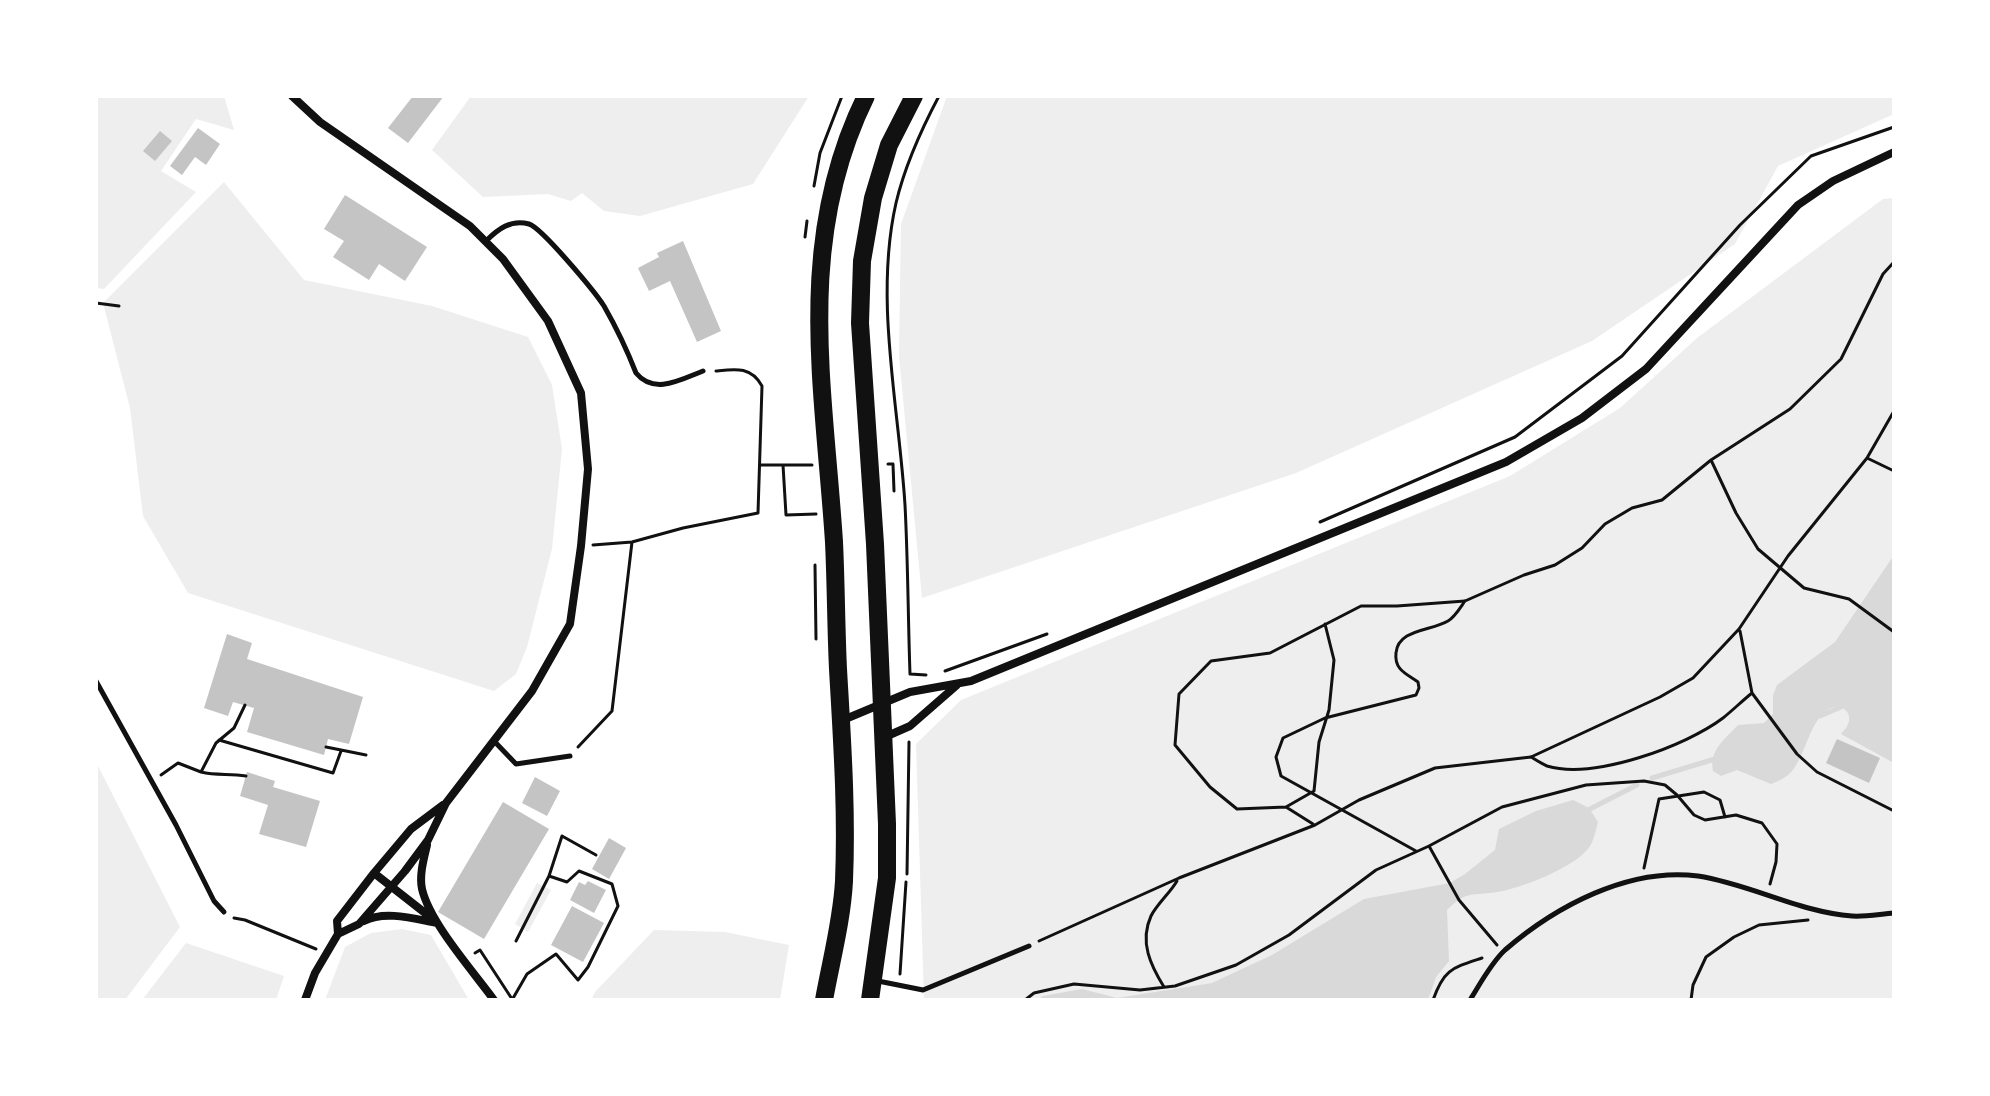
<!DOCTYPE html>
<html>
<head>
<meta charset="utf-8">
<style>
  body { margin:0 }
  #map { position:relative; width:1990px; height:1096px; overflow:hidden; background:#fff; font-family:"Space Grotesk",sans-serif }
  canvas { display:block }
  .frame { position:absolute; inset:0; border:98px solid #fff; pointer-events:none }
</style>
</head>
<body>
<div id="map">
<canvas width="1990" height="1096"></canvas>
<div class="frame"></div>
</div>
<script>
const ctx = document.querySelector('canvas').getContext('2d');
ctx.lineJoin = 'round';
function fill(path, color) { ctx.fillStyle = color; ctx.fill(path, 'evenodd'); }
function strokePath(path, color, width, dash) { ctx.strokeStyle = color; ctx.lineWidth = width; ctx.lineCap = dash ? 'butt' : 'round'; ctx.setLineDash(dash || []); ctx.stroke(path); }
const green = new Path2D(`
  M96 96H224L234 130 196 119 161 171 196 192 104 289 96 288Z
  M471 96H809L753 184 640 216 604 211 582 193 571 201 548 194 483 197 432 150Z
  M947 96H1894V114L1778 166 1735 244 1592 341 1296 473 922 598 899 356 901 224Z
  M224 182 304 280 432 306 528 337 552 385 562 449 552 549 527 647 516 674 494 691 188 593 143 516 130 408 103 303Z
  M1894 198V1000H924L916 744 961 700 1510 476 1620 408 1697 338 1883 199Z
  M96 762 180 927 125 1000H96Z
  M537 883 551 890 528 932 515 924Z
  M402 929 431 935 469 1000H325L345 947 371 933Z
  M654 930 725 932 789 945 780 1000H591L595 992Z
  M186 943 284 976 276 1000H142Z`);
const water = new Path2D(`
  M1894 555V763L1841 734C1843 731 1847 728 1848 724 1853 713 1842 703 1831 708 1810 717 1806 755 1792 771 1787 777 1779 781 1771 784L1737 770 1721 776 1713 771C1709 750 1725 739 1738 725L1764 723 1773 714V695L1777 685 1835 642Z
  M1573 800 1589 808 1598 822C1596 829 1594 840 1590 846 1578 866 1520 889 1497 892 1472 896 1467 890 1447 910L1449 961 1436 977 1428 1000H1037L1043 996 1082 989 1117 998 1212 983 1272 955 1364 899 1450 883 1465 874 1495 850 1499 829 1536 811Z`);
const stream = new Path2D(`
  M1820 716 1841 707 1842 703
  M1652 778 1715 759
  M1584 812 1637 785`);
const building = new Path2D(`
  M413 96H444L408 143 388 128Z
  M198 128 220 144 206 165 195 157 182 175 170 166Z
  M160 131 172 141 155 161 143 151Z
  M345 195 427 247 405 281 379 264 369 280 333 257 344 241 324 229Z
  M683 241 721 331 697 342 670 281 649 291 638 268 659 257 657 253Z
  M227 634 252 643 247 659 363 697 349 744 328 739 324 755 247 732 254 708 233 702 228 716 204 708Z
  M1837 739 1880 758 1869 783 1826 763Z
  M247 772 275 781 273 787 320 801 306 847 259 834 268 805 240 796Z
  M535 777 560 791 547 816 522 803Z
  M503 802 549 829 484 939 438 912Z
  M609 838 626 848 609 879 592 869Z
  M588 881 606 890 594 913 570 900 579 882 585 885Z
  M572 906 604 923 583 962 551 945Z`);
const path = new Path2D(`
  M814 186 820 153 842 96
  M805 237 807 221
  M96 303 119 306
  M1867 458 1894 471
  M1711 460 1736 513 1758 549 1804 588 1849 599 1894 632
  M888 464H893L894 491
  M760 465H812
  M783 465 786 515 816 514
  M1320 522 1515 437 1622 356 1740 225 1811 156 1894 127
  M593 545 632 542 683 528 758 513 762 386C751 366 735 369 716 371
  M815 565 816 639
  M1325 624 1334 660 1329 710 1319 742 1314 791 1286 807 1237 809 1210 787 1175 745 1179 694 1211 661 1270 653 1361 606H1397L1465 601 1524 575 1555 565 1582 548 1605 524 1632 508 1662 500 1711 460 1790 409 1841 359 1883 274 1894 262
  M1740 631 1752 693 1797 754 1817 772 1894 811
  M945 671 1047 634
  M910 674 926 675
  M910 674C908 618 908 561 905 505 899 407 874 300 896 203 905 165 921 130 939 96
  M219 740 333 773 341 751
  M326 747 366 755
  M578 747 612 711 632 542
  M1531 757C1536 760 1542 764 1547 766 1594 780 1686 746 1723 718 1733 710 1742 701 1752 693
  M201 772C217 776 230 773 246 776
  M161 775 178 763 201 772 216 743 234 728 245 705
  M1286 807 1313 824
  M1429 846 1459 900 1497 945
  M1416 851 1281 776 1276 757 1283 738 1325 718 1416 695 1419 688 1418 682C1407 674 1394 670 1396 653 1398 629 1431 631 1448 621 1455 617 1460 608 1465 601
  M1644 868 1659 799 1704 792 1720 800 1725 817
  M907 874 909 742
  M549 876 562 836 596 855
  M234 918 245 920 316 949
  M1039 941 1179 878 1315 825 1359 800 1435 768 1531 757 1660 697 1693 678 1739 629 1788 556 1867 458 1894 411
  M475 953 480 950 512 999
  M900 974 906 882
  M1164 987C1151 966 1139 942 1151 916 1157 904 1170 893 1177 881
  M512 1000 527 974 556 954 578 980 588 967 618 906 612 884 579 871 567 882 549 876 516 941
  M1025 1000 1034 993 1074 984 1140 990 1175 986 1236 965 1289 935 1376 870 1429 846 1502 807 1586 785 1644 781 1665 785 1677 795 1694 815 1705 820 1736 815 1762 823 1777 844 1776 862 1770 884
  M1433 1000C1444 969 1452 968 1482 958
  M1691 1000 1693 985 1706 957 1734 937 1759 925 1808 920`);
const service = new Path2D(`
  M486 241C498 229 511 219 529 224 542 228 595 292 604 306 616 327 627 350 636 373 654 395 680 380 703 371
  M96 681 176 825 214 901 224 912
  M494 741 516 764 570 756
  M878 981 923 990 1029 946
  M1470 1000C1480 984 1491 963 1505 950 1556 906 1629 867 1698 876 1750 884 1799 912 1852 916 1865 917 1880 914 1894 913`);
const minor = new Path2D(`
  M292 96 320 122 470 226 503 259 548 321 581 393 588 469 581 546 570 624 532 691 446 803 428 840 405 871 359 924 338 934 315 973 305 1000
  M843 720 910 692 971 681 1506 462 1582 418 1646 369 1798 205 1833 181 1894 152
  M885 737 910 726 957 685
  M427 845C424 858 419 875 422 889 430 923 473 971 494 1000
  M374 873 434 920
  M364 921C385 910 415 919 437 923
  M338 934 337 921 374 873 411 829 443 805`);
const primary = new Path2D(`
  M824 1000C831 961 842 920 844 881 847 810 842 739 838 669 836 627 836 584 834 542 824 387 794 242 866 96
  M870 1000 887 878V824L875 544 860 323 862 261 873 198 889 145 914 96`);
fill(green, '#eee');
fill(water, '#d9d9d9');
strokePath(stream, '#d9d9d9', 5);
fill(building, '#c4c4c4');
strokePath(path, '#111', 3);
strokePath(service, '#111', 5);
strokePath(minor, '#111', 8);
strokePath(primary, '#111', 18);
</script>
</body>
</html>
